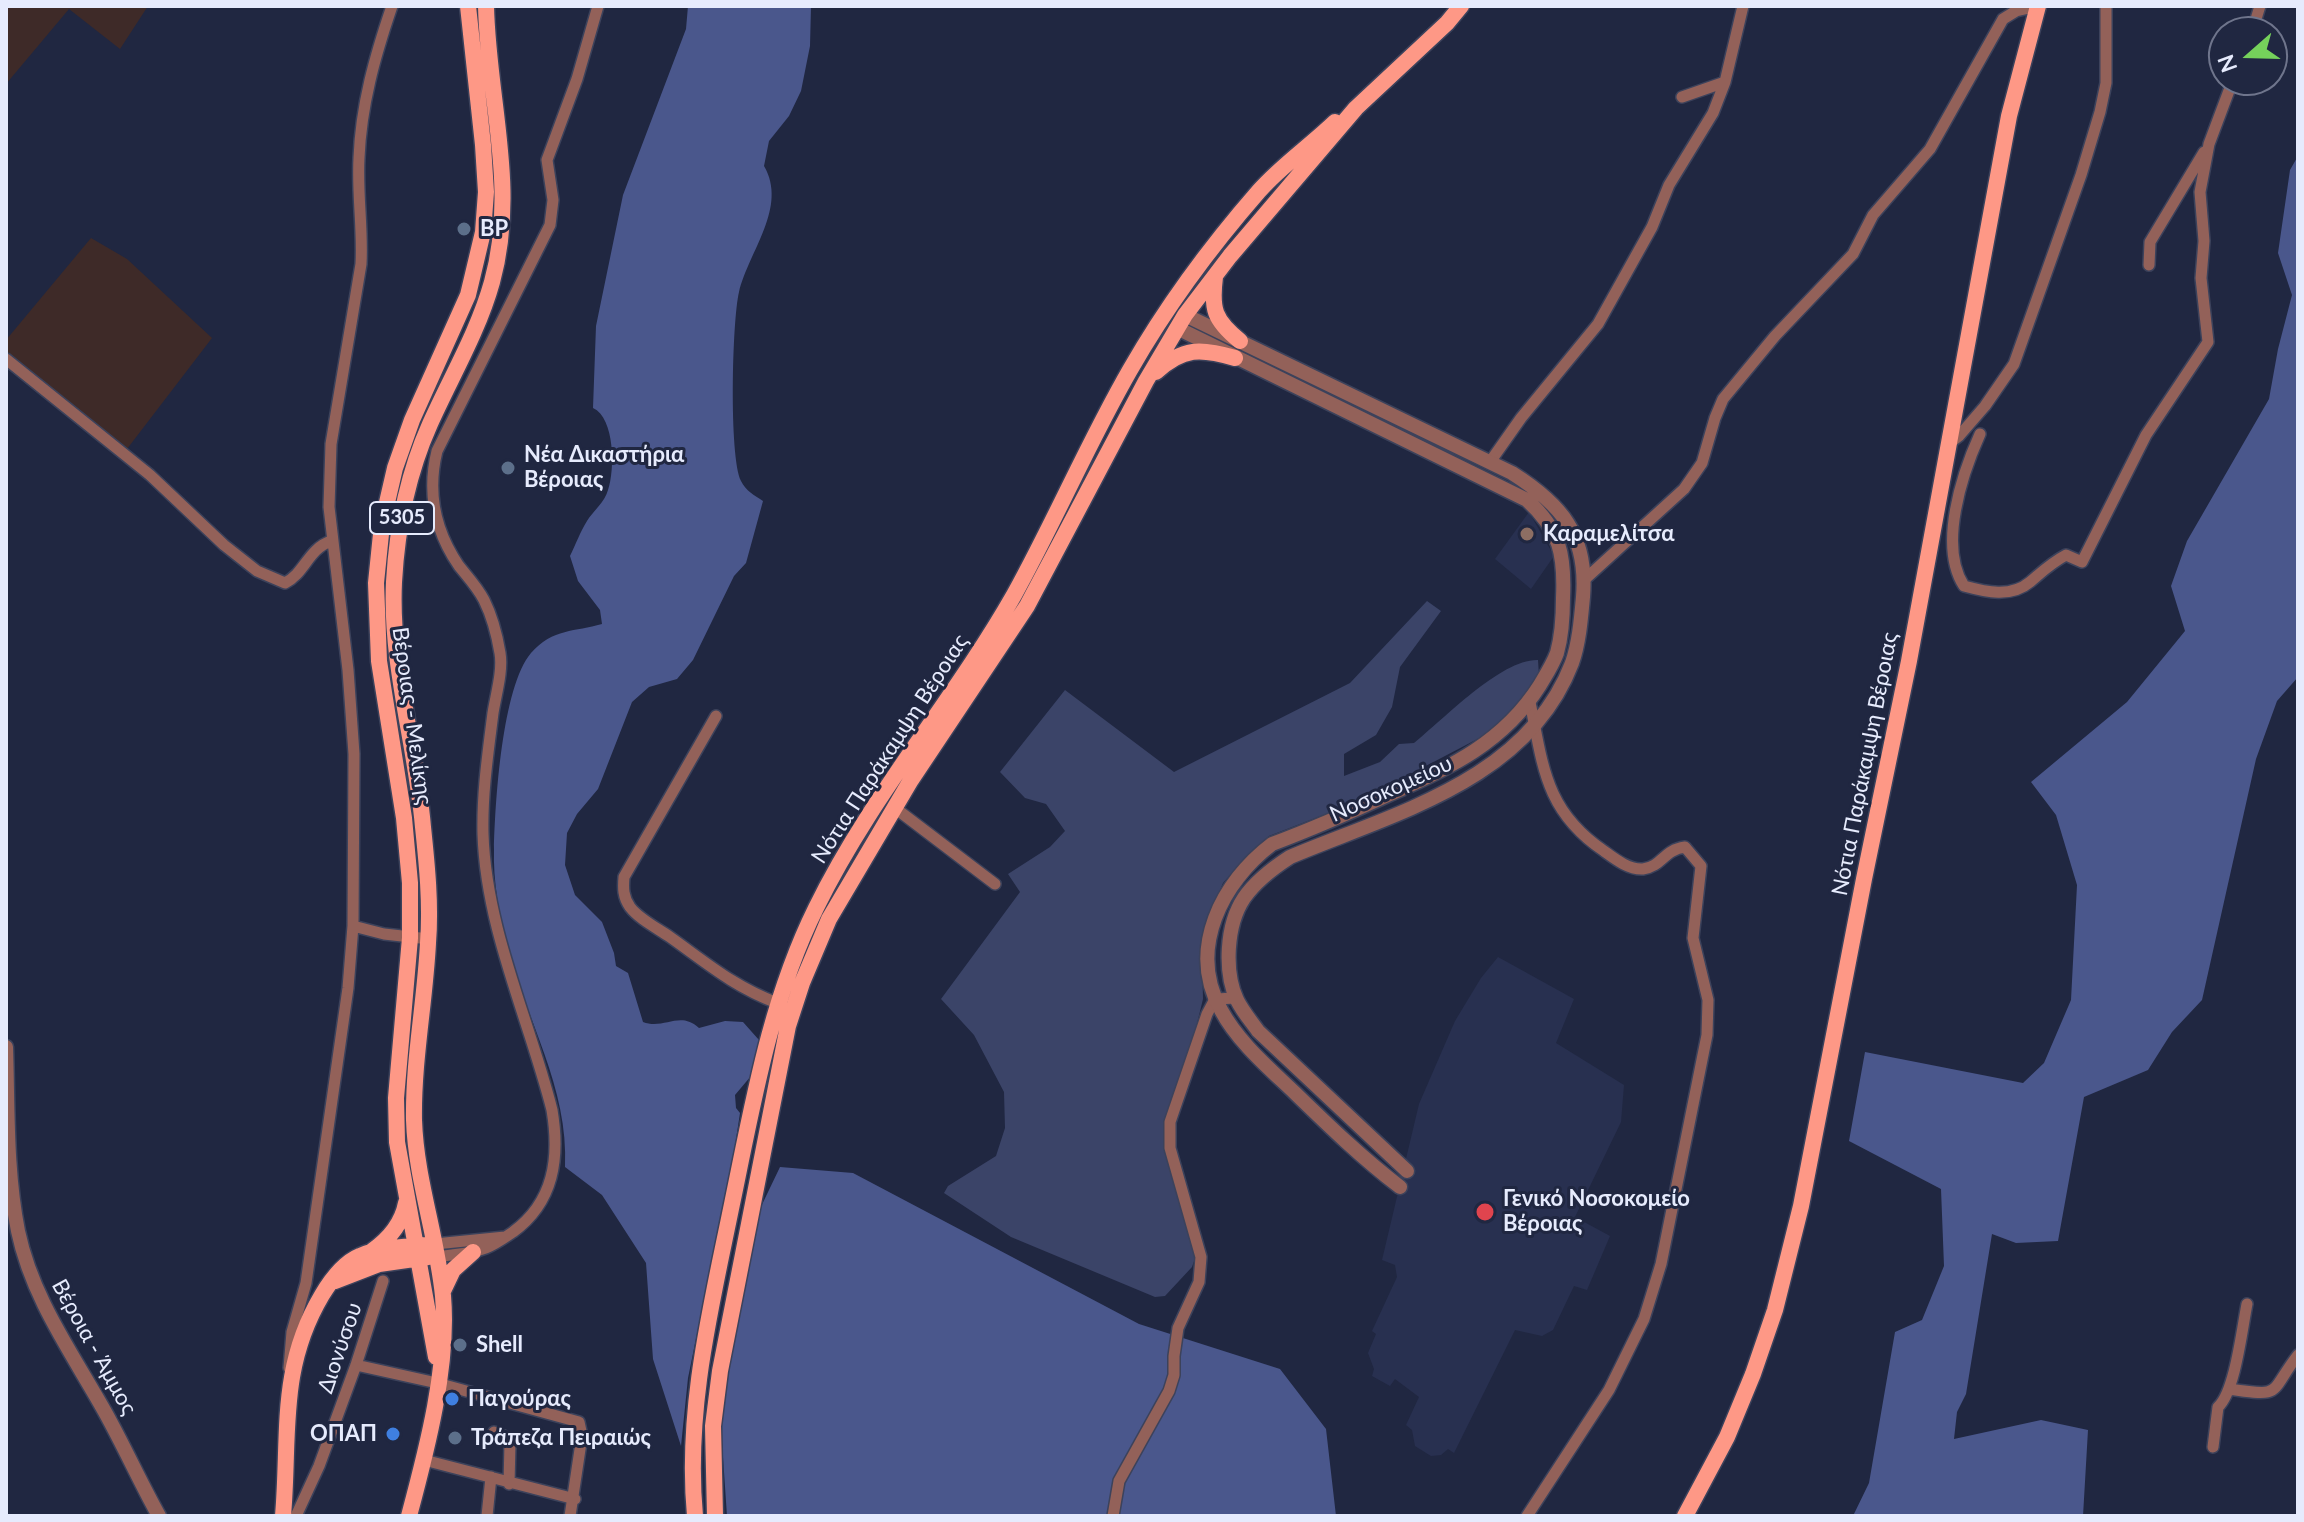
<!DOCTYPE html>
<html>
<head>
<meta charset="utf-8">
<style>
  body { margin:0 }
  #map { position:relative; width:2304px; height:1522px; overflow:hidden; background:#202741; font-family:Lato,sans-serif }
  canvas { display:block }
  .frame { position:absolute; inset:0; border:8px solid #e6ebfd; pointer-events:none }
  .north { position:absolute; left:2208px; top:16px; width:80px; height:80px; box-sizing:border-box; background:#202741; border:2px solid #6f758c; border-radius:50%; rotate:250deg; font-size:22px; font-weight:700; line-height:32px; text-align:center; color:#e6ebfd }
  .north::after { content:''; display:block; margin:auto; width:28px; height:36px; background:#75d25b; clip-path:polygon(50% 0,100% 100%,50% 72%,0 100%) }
</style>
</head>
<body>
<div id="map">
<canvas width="2304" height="1522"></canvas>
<div class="frame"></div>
<div class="north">N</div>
</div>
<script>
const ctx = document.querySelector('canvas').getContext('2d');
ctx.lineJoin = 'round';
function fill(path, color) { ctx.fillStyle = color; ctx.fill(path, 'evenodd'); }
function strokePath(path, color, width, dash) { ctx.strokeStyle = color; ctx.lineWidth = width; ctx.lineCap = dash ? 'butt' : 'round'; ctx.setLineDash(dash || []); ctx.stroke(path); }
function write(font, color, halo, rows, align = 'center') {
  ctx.font = font + ' Lato,sans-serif'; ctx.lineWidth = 6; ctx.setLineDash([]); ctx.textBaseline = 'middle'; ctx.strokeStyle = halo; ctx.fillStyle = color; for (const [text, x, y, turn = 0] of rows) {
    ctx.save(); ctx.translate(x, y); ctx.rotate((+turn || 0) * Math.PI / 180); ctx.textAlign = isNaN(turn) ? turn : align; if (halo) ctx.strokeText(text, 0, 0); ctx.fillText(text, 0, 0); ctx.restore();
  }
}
const industrial = new Path2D(`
  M6 6H148L120 49 69 9 6 84Z
  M91 238 127 259 212 338 127 449 6 351V340Z`);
const built = new Path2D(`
  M1529 512 1554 556 1531 589 1495 559Z
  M1498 957 1574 999 1556 1043 1624 1085 1621 1122 1575 1217 1610 1236 1587 1290 1574 1286 1553 1330 1542 1336 1515 1330 1454 1453 1448 1449 1441 1455 1431 1456 1415 1446 1412 1430 1406 1425 1419 1397 1395 1379 1390 1386 1372 1376 1374 1369 1368 1353 1376 1334 1372 1331 1397 1277 1395 1265 1382 1260 1419 1104 1455 1021 1481 978Z`);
const green = new Path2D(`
  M1427 601 1441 611 1400 667 1392 707 1376 735 1344 754V776L1380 762 1399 744 1414 743C1444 719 1501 659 1538 660L1539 676 1512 710 1487 734 1357 802 1269 836 1248 855 1223 883 1207 922 1202 956 1203 999 1194 1036 1167 1117 1166 1157 1196 1255 1192 1267 1165 1296 1155 1297 1011 1237 944 1193 948 1186 996 1156 1005 1128 1004 1092 974 1035 941 999 1020 892 1008 874 1050 847 1065 831 1046 804 1025 798 1000 772 1065 690 1174 772 1350 683Z`);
const forest = new Path2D(`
  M688 6H811L810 46 801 91 789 116 769 141 764 166C788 207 749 251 739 292 732 321 729 456 741 481 746 491 754 495 763 501L746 563 734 576 693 660 677 679 649 687 632 702 598 789 577 814 567 833 565 865 575 895 602 922 614 953 616 966 628 973 643 1022C664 1030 680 1010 699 1028L725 1021 743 1022 759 1040 751 1076 735 1095 736 1108 740 1113 735 1146 688 1378 681 1446 653 1359 646 1263 602 1195 565 1167C569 1088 526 1020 507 945 499 914 493 881 494 849 495 803 502 687 531 653 553 628 575 632 602 624L600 610 578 581 570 556C576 544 580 532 587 521 593 511 605 502 608 490 615 470 615 418 593 408L596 326 623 195 686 29Z
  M2298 156V677L2277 701 2256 759 2202 1000 2172 1032 2148 1070 2084 1097 2058 1241 2016 1243 1992 1234 1966 1394 1957 1412 1954 1439 2041 1420 2088 1430 2083 1516H1853L1869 1483 1895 1332 1922 1320 1944 1266 1941 1189 1849 1141 1865 1052 2023 1083 2044 1063 2071 1000 2077 885 2056 815 2031 782 2127 702 2185 631 2171 586 2187 541 2269 399 2278 349 2292 295 2278 253 2290 170Z
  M780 1167 853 1173 1139 1324 1280 1369 1326 1429 1336 1516H727L720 1413 757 1215Z`);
const minor = new Path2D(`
  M2252 32 2260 6
  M1682 97 1725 82
  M2149 265 2150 242 2204 152
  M6 359 150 475 224 545 257 571 285 583C305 573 308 549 331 541
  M1980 434C1962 474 1938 546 1964 586 1986 592 2011 598 2030 582 2043 571 2051 563 2066 555L2082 562 2146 435 2208 342 2201 278 2204 241 2200 192 2209 144 2233 80
  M1950 443 1959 436 1985 406 2014 364 2081 175 2100 112 2106 83V6
  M1490 462 1521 418 1598 324 1652 227 1669 185 1713 113 1725 82 1743 6
  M1583 581 1684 489 1702 463 1715 418 1723 399 1775 336 1853 254 1873 215 1930 149 2003 19 2016 11 2038 6
  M716 716 624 877C623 888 623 897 630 907 639 919 657 928 670 937 708 964 733 986 777 1003
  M895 808 995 884
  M353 926 384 934 429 939
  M435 1244 505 1237
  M437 1257C454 1254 471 1254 486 1248 496 1244 504 1238 513 1232 554 1202 560 1158 552 1110 529 1019 486 929 483 834 482 793 488 753 493 713 496 694 503 671 500 653 497 635 492 616 484 600 478 588 468 577 459 566 435 531 427 492 437 451L550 225 553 200 547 160 577 79 598 6
  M356 1365 437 1383 579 1422 582 1436 570 1516
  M289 1368 292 1332 306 1283 348 988 353 926 354 754 348 670 329 507 331 444 361 264C363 229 357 194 359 158 361 105 375 56 392 6
  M2229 1389C2284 1397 2268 1394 2298 1355
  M494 1432 506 1437 510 1443 509 1484
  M2213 1447 2218 1407C2235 1392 2242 1329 2247 1304
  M424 1460 575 1499
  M296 1516 319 1466 356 1365 383 1281
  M487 1516 491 1477
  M1113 1516 1119 1481 1169 1391 1174 1375V1356L1178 1328 1199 1282 1201 1257 1170 1148V1122L1207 1014 1215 999 1236 998
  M1527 1516 1609 1390 1644 1319 1661 1264 1707 1035 1708 1000 1693 938 1701 866 1685 847C1663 850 1663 866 1643 869 1629 870 1615 859 1604 851 1545 811 1543 766 1530 702`);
const tertiary = new Path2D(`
  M1185 315 1512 473C1561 504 1588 535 1583 597 1581 619 1579 643 1572 663 1527 781 1394 813 1290 857 1273 868 1255 882 1244 898 1226 925 1224 972 1237 1000 1243 1012 1251 1021 1258 1031L1407 1171
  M1177 328 1527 500C1560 530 1565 555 1563 598 1563 616 1562 635 1557 653 1553 664 1546 675 1540 685 1504 742 1450 768 1390 794 1351 812 1312 829 1272 844 1222 882 1187 949 1221 1010 1238 1042 1269 1068 1295 1093 1329 1126 1362 1158 1400 1187
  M6 1047C8 1108 6 1171 18 1231 32 1298 72 1353 105 1412 124 1446 140 1482 159 1516`);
const primary = new Path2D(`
  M1215 277C1211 309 1214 320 1240 341
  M1156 372C1183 347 1201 348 1235 358
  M372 1251C389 1239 402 1224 406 1203
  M335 1281 379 1264 428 1257
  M443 1291 453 1270 473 1252
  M436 1357 397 1142 396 1098 410 938V883L404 818 379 661 376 583 382 524 395 468 412 420 468 295 483 232 486 192 483 145 468 6
  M283 1516C290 1435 278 1369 322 1295 331 1280 343 1263 360 1256 380 1247 404 1247 426 1245
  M409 1516C427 1449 449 1365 443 1296 437 1236 416 1180 414 1120 413 1061 425 1002 428 943 431 904 427 865 423 827 416 745 390 665 394 582 397 528 408 473 430 424 451 377 478 332 492 282 518 187 488 101 486 6
  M695 1516C685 1410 711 1307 732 1204 753 1103 770 1001 816 908 870 797 953 702 1014 595 1055 521 1088 443 1130 370 1166 307 1211 246 1259 191 1282 165 1310 146 1335 122
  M715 1516 713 1426 720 1371 788 1026 802 983 829 919 911 780 1027 606 1146 381 1185 315 1230 256 1356 108 1447 23 1461 6
  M1685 1516 1727 1437 1753 1374 1775 1310 1801 1206 1864 879 1909 661 2009 116 2038 6`);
const markers = [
  [464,229,8,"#5c6f8a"],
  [508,468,8,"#5c6f8a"],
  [1527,534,8,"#8d6e63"],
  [1485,1212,10,"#e0444e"],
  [460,1345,8,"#5c6f8a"],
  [452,1399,8,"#3f7fe0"],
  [393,1434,8,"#3f7fe0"],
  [455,1438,8,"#5c6f8a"]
];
const shields = [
  [402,518,64]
];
const shieldNames = [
  ["5305",402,518]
];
const poiNames = [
  ["BP",480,229],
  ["Νέα Δικαστήρια",524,455],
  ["Βέροιας",524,480],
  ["Καραμελίτσα",1543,534],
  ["Γενικό Νοσοκομείο",1503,1199],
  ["Βέροιας",1503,1224],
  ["Shell",476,1345],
  ["Παγούρας",468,1399],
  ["ΟΠΑΠ",377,1434,"right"],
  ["Τράπεζα Πειραιώς",471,1438]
];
const streetNames = [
  ["Βέροιας - Μελίκης",412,716,82],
  ["Νότια Παράκαμψη Βέροιας",890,749,-57],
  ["Νότια Παράκαμψη Βέροιας",1865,764,-79],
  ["Νοσοκομείου",1391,789,-24],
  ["Βέροια - Άμμος",94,1347,61],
  ["Διονύσου",340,1348,-71]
];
fill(industrial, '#3e2a28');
fill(built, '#283050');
fill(green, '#3b4468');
fill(forest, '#4a578c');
strokePath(minor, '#3c425b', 14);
strokePath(tertiary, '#3c425b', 17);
strokePath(primary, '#3c425b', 19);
strokePath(minor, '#936159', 11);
strokePath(tertiary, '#936159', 14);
strokePath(primary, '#fe9886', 16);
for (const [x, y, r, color] of markers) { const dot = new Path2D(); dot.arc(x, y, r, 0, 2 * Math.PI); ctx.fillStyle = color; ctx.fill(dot); strokePath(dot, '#202741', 3); }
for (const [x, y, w] of shields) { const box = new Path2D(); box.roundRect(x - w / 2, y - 16, w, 32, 6); ctx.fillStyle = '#202741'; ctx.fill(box); strokePath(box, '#e6ebfd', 2); }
write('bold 20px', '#e6ebfd', null, shieldNames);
write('bold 22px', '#e6ebfd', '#202741', poiNames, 'left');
write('22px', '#e6ebfd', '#202741', streetNames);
</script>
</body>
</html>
